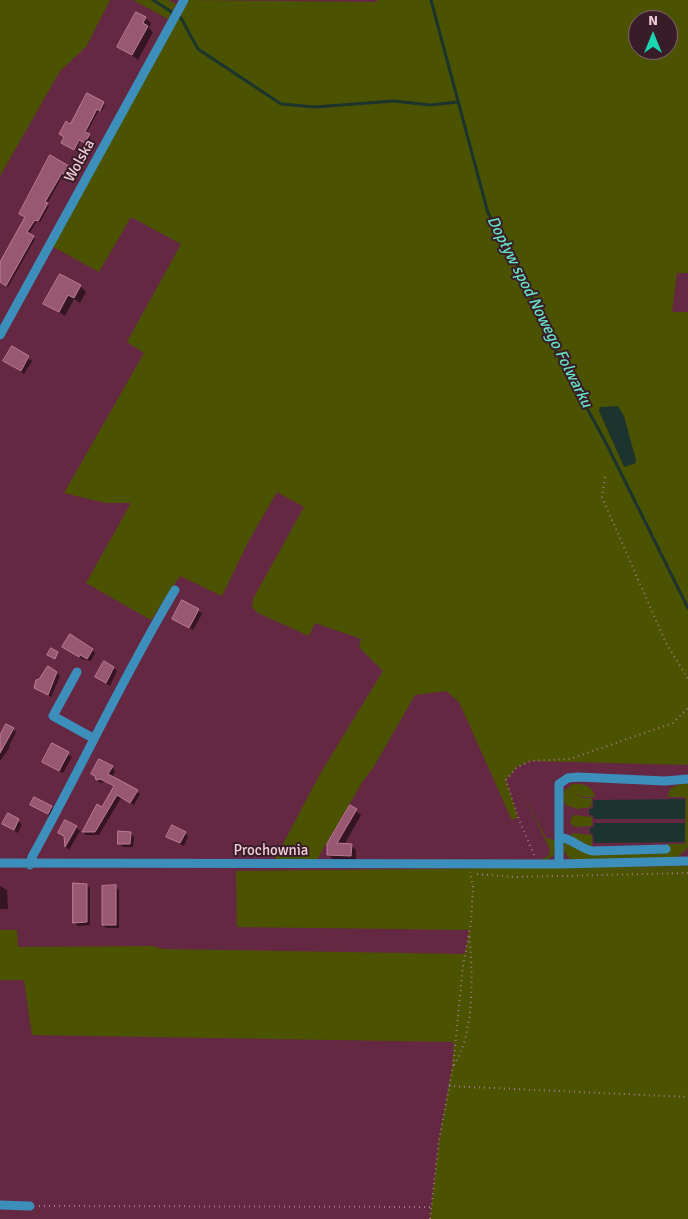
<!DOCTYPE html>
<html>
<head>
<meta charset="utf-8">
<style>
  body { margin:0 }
  #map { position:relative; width:688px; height:1219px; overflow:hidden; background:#642843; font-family:Signika,sans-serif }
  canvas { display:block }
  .north { position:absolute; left:628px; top:10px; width:50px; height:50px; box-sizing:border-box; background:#381d28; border:1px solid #82636f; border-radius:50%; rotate:0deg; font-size:14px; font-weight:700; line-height:20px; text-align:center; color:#f2ccd9 }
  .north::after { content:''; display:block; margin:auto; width:18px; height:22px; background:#1ad5b2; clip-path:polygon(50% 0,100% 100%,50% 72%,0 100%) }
</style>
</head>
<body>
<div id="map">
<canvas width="688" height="1219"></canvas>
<div class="north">N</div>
</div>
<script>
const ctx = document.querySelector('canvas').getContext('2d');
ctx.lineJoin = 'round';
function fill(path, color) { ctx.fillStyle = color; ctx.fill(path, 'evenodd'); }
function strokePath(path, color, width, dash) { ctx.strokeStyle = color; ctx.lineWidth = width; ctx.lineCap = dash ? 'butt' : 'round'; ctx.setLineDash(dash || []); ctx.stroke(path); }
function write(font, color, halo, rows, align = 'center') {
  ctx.font = font + ' Signika,sans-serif'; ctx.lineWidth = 4; ctx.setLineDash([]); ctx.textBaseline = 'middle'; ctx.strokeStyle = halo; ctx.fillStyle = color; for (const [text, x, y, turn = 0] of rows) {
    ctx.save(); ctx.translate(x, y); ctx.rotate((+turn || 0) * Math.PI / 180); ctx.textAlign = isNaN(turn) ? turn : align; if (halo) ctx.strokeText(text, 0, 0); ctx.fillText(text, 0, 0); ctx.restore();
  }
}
const green = new Path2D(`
  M0 0H110L86 47 60 71 0 176Z
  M133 0H168L176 4 168 19Z
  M184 0 377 2V0H688V273H677L672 312H688V765L531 761 517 767 506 780 518 817 512 820 459 702 446 691 415 695 373 768 363 781 316 861H274L320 774 383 671 359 647 361 639 315 623 309 636 258 613 252 607 254 597 304 507 277 492 248 542 222 596 180 576 151 620 86 583 131 503H106L64 493 144 353 127 342 181 244 131 217 99 272 50 245ZM638 20H668V50H638Z
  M684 783 688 784V848L676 858 571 860 564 852V842L592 854 666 853V844H685L686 799 685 797H667L671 788Z
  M573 784C584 784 592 785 595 797H583L574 793 583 798H592L591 807 578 809 566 805 563 799 564 791Z
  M521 790 546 838 555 840 554 855 546 860H541L549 855 550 849Z
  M573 815 592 817V826L574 827 570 822Z
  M573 833 592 835V847L570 836Z
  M688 866V1219H430L439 1140 452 1067 454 1042 32 1035 24 980H0V930H17L18 947 152 946 163 949 465 954 469 930 237 927 236 871Z`);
const water = new Path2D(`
  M618 406 624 416 636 460V463L624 467 599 411 600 407Z
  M685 799V819H594L593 815H589V809L593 808V800Z
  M594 823H685V842L594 843 593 834 590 833V828L594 827Z`);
const shadow = new Path2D(`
  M145 18 151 23 149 28 153 32 138 60 119 46Z
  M88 95 105 105 102 111 99 110 86 134 91 137 87 144 81 140 75 151 62 143Z
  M68 167 70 168 66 175 64 173 47 204 49 206 40 222 37 221 29 234 35 239 8 287 0 282V262L26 218 20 214Z
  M80 286 86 292 80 303 74 299 65 316 45 303Z
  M12 348 32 361 24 374 4 361Z
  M198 610 202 614 193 630 174 618Z
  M64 647 92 650 95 653 91 661 82 659Z
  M114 668 117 671 110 686 97 677Z
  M57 672 60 676 51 697 36 687 40 680Z
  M13 729 16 732 9 746 10 747 0 761V738Z
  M52 745 72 757 63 773 43 762Z
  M112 767 115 771 112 777 140 794 134 805 121 798 99 835H86L83 832 98 806 102 809 114 787 105 782 101 783 97 780Z
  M32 805 51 807 55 811 52 817Z
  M350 807 361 815 344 845H351L356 850V860H333L328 854Z
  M8 815 22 824 18 833 4 824Z
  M76 827 80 831 69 850 66 847V837L60 832Z
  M130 833 134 837 133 847H123L119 843Z
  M185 833 188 836 184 846 168 837Z
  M87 885 90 888V925L78 926 74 922Z
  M0 886 7 890 8 909H0Z
  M115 887 119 890V928H106L103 925Z`);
const stream = new Path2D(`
  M153 0 181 18 198 49 281 104 315 107 394 101 430 105 458 102
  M431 0 488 213 518 266 551 342 606 443 688 608`);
const building = new Path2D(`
  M136 12 146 17 143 23 148 26 132 55 117 47Z
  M87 93 104 102 100 111 97 109 85 132 90 134 85 143 79 140 74 150 61 143 64 137 59 134 66 121 70 124Z
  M50 155 69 166 64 174 62 173 45 202 48 203 38 221 35 220 27 232 34 236 6 286 0 282V262L25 217 19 214Z
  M60 274 81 285 74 298 68 295 59 312 43 304Z
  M12 346 29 356 21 371 3 361Z
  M182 600 199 609 189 628 172 619Z
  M70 634 93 649 87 659 80 655 79 657 62 647Z
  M51 648 58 652 55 659 47 655Z
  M104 661 114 667 106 683 95 677Z
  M48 666 57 672 48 695 34 688 36 680 39 679Z
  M6 724 14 728 0 753V735Z
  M52 743 69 752 59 771 42 762Z
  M99 759 113 766 108 774 138 790 130 803 117 795 95 832H82L97 804 102 807 114 786 100 779 96 780 95 776 91 774Z
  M34 797 52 806 48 814 30 805Z
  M350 805 357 809 337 843 352 844 351 856 327 855V844Z
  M8 813 19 819 14 830 2 824Z
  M65 820 77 826 65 847 64 836 58 833Z
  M172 825 186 832 180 843 166 837Z
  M118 831 131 832 130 844H118Z
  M73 883 87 884V922L73 923Z
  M116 885V925H102V886Z`);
const path = new Path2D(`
  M605 477 602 497 666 643 688 679
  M534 855 518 817 506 780 517 767 531 761 570 759 673 723 688 708
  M477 874 514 877 688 873
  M454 1065C475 1033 473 971 469 933
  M449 1086 688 1097
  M39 1206 432 1207
  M430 1219 439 1140 453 1067 463 966 471 923 473 887 470 872`);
const minor = new Path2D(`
  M0 335 184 0
  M77 672 53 716 93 738
  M688 779 665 781 578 777 568 778 559 784V864L688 861
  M559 837C572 838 580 849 593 851L666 849
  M0 863 559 864
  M30 865 32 857C81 768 123 677 175 590
  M0 1205 30 1206`);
const streetNames = [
  ["Wolska",80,161,-61],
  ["Prochownia",271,851]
];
const waterNames = [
  ["Dopływ spod Nowego Folwarku",539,312,63]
];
fill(green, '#4c5300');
fill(water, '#1b342d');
fill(shadow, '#0007');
strokePath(stream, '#1b342d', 3);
fill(building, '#995872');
strokePath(building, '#bf7b96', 1);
strokePath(path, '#a8768a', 2, [1, 4]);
strokePath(minor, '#3c8fbb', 9);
write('15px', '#f2ccd9', '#381d28', streetNames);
write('italic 16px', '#66e2c3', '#381d28', waterNames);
</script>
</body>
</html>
